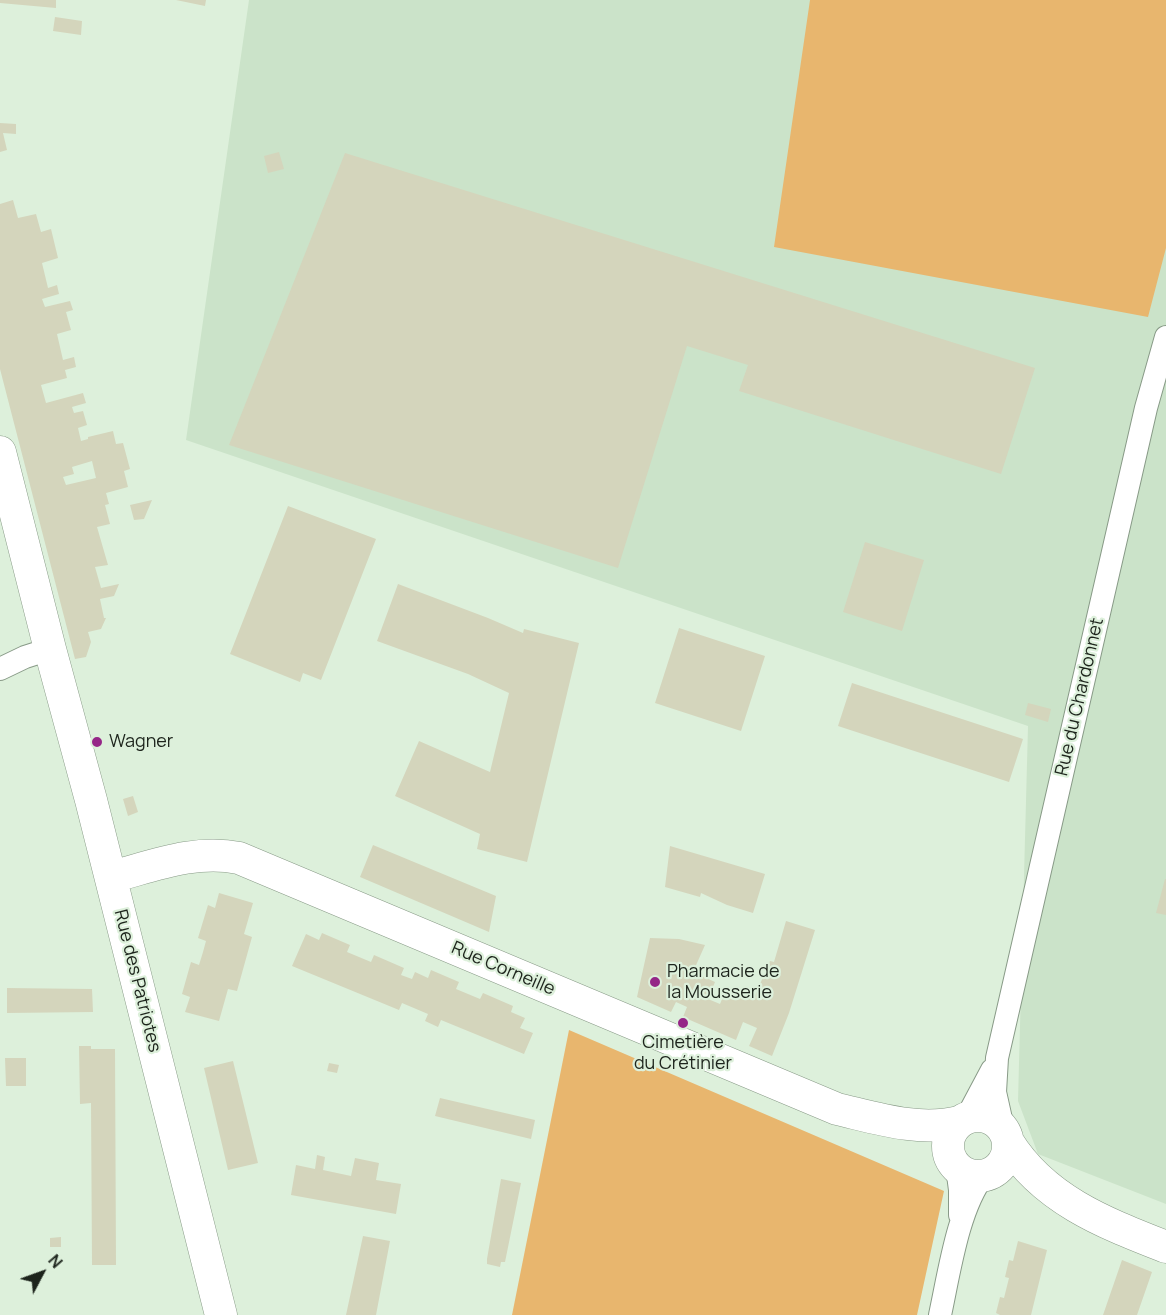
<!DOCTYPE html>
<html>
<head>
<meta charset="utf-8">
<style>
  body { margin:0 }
  #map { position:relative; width:1166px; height:1315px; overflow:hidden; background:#ddf0db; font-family:Manrope,sans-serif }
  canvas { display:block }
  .north { position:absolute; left:12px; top:1243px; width:60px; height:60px; -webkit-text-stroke:4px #ddf0db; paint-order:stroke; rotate:49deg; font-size:16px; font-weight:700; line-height:24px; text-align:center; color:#1d241c }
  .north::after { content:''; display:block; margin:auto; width:21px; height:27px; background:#1d241c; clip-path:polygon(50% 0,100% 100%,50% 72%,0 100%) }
</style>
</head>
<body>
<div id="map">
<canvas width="1166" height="1315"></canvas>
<div class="north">N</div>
</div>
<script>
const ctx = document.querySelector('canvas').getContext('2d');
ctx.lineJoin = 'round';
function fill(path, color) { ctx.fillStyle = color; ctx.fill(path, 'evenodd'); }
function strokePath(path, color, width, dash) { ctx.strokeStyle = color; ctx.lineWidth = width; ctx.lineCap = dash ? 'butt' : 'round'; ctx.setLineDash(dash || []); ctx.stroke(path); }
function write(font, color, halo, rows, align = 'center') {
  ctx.font = font + ' Manrope,sans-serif'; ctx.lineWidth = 4.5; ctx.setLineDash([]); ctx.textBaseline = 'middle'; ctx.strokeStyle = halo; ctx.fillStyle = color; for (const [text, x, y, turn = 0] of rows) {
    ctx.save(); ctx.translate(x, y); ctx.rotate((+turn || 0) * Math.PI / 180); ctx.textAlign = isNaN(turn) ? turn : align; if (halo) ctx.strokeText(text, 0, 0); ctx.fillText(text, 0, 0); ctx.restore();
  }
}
const built = new Path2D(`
  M249 0H1166V1204L1038 1154 1018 1101 1028 726 186 440Z`);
const green = new Path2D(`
  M810 0H1166V248L1148 317 774 247Z
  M569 1030 944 1191 917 1315H512Z`);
const building = new Path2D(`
  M0 0H56V8L0 3Z
  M176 0H206L205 6Z
  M55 17 82 21 81 35 53 31Z
  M0 123 16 124V134L3 133 7 150 0 152Z
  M279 152 284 169 268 173 264 156Z
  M345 153 1035 368 1001 474 739 391 748 365 687 346 618 568 229 445Z
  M13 200 18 218 36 214 41 232 51 229 58 258 42 263 48 288 57 285 59 294 42 299 45 307 70 301 73 310 66 312 71 330 57 334 63 360 74 357 76 367 65 370 67 378 41 385 46 403 83 393 86 403 72 407 74 413 83 411 87 425 78 428 81 441 88 439V437L113 431 116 444 123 443 130 469 124 471 128 487 106 493 109 504 105 505 110 524 97 527 108 565 95 567 101 588 119 584 114 596 100 599 104 618H106L101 629 88 632 91 642 86 657 75 659 0 369V204ZM92 461 96 478 66 485 63 477 74 474 72 467Z
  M152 500 144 519 134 520 130 505Z
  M288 506 376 539 321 680 303 673 300 682 230 654Z
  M865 542 924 560 902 631 843 612Z
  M398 584 488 618 523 633 524 629 579 643 527 862 477 849 480 834 395 796 419 741 490 772 509 693 468 674 377 641Z
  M679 628 765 656 741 731 655 703Z
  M852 683 1023 739 1009 782 838 726Z
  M1028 703 1051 709 1048 722 1025 715Z
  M133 796 138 812 128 816 123 799Z
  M373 845 496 896 489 932 360 877Z
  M670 846 765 874 753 913 727 905 701 893 700 897 665 887Z
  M1165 879H1166V915L1156 913Z
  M219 893 253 903 244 934 252 937 237 991 228 989 219 1021 185 1012 190 997 182 994 191 962 199 965 203 952 206 941 198 938 208 905 215 908Z
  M786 921 815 930 789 1013 772 1056 749 1046 757 1028 743 1022 736 1040 683 1017 687 1007 676 1002 671 1012 637 997 650 938 679 939 705 945 693 972 715 982 708 999 720 1004 727 987 754 998 770 961 774 962Z
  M322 933 350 945 347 952 371 962 374 955 404 968 401 975 412 979 415 972 428 978 431 970 459 982 456 989 480 999 483 993 513 1006 511 1012 525 1018 520 1028 533 1033 524 1054 441 1020 438 1027 425 1021 428 1014 402 1003 399 1010 292 966 306 934 319 940Z
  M7 988 92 989 93 1012 7 1013Z
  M79 1046H91V1049H115L116 1265H92L91 1103 80 1104Z
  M5 1058H26V1086H6Z
  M233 1061 258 1163 228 1170 204 1068Z
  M329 1063 339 1065 337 1073 327 1071Z
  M440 1098 535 1120 531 1139 435 1116Z
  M317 1155 325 1157 323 1170 351 1176 355 1158 379 1163 376 1180 401 1184 396 1214 291 1195 296 1165 315 1169Z
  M501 1179 521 1183 505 1262H501L500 1267 487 1264V1259Z
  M363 1236 390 1241 376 1315H346Z
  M61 1237V1247H50V1238Z
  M1018 1241 1047 1250 1031 1315H1000L996 1313 1000 1297 1004 1298 1009 1278 1005 1277 1009 1260 1013 1261Z
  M1122 1260 1152 1272 1137 1315H1103Z`);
const street = new Path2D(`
  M0 669 25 657 50 649
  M967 1117 992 1070
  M1003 1128 995 1092 997 1058 1146 408 1166 337
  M957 1167 960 1190V1215
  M940 1315C949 1274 958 1208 984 1175`);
const secondary = new Path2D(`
  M0 452 50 649 91 800 221 1315
  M111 877C153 866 195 849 239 858L837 1109C876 1118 918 1132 959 1122
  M948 1146a30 30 0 1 1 60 0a30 30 0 1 1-60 0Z
  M1008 1142C1044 1200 1105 1223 1166 1247`);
const markers = [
  [97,742,6,"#952687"],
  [655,982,6,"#952687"],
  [683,1023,6,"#952687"]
];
const streetNames = [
  ["Rue du Chardonnet",1080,697,-77],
  ["Rue Corneille",503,969,23],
  ["Rue des Patriotes",137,981,76]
];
const poiNames = [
  ["Wagner",109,742],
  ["Pharmacie de",667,972],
  ["la Mousserie",667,993],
  ["Cimetière",683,1043,"center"],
  ["du Crétinier",683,1064,"center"]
];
fill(built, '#cbe3c9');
fill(green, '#e8b66e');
fill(building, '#d4d5bc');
strokePath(street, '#889a87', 24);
strokePath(secondary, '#889a87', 33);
strokePath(street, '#fff', 22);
strokePath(secondary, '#fff', 32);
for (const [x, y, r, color] of markers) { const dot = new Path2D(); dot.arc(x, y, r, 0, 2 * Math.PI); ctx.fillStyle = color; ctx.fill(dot); strokePath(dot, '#ddf0db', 2); }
write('18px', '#1d241c', '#ddf0db', streetNames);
write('18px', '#1d241c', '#ddf0db', poiNames, 'left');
</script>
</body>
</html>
